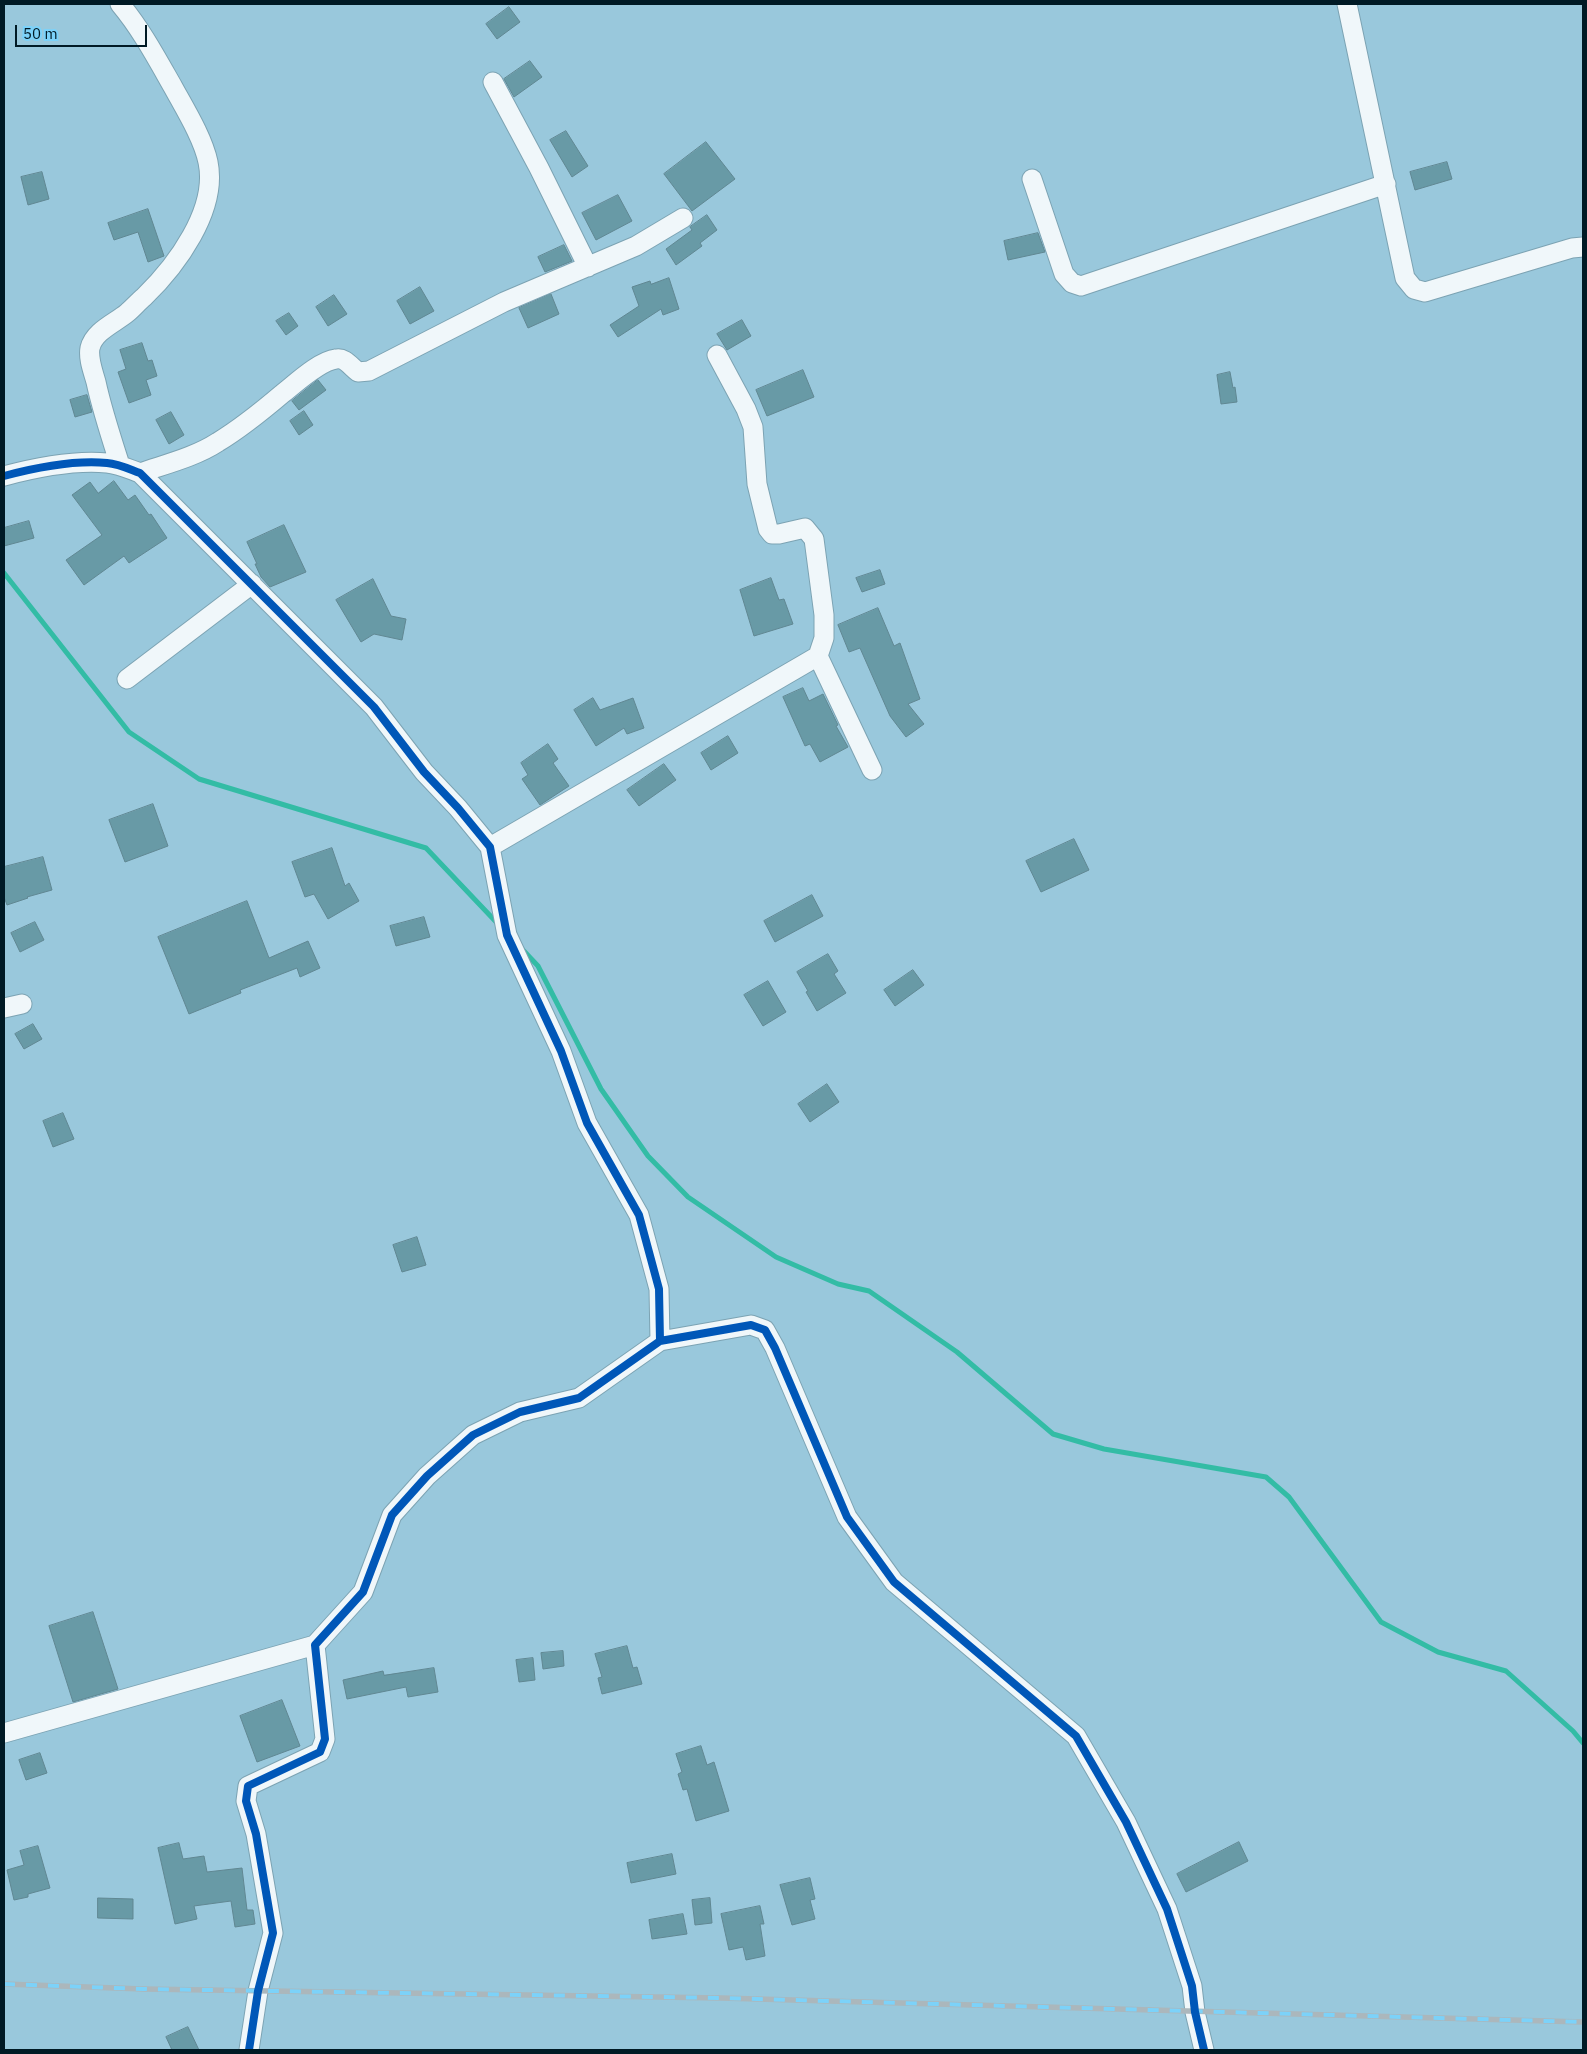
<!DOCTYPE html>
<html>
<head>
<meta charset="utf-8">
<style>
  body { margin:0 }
  #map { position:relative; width:1587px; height:2054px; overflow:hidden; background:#99c8dc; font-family:"IBM Plex Sans",sans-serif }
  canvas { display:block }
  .frame { position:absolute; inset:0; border:5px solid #001a25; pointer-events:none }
  .scale { position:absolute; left:15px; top:25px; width:132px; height:22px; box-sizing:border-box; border:2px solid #001a25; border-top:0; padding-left:6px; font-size:15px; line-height:18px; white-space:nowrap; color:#001a25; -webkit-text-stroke:4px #7cd2f9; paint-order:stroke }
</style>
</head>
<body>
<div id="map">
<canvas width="1587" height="2054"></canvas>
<div class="frame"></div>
<div class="scale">50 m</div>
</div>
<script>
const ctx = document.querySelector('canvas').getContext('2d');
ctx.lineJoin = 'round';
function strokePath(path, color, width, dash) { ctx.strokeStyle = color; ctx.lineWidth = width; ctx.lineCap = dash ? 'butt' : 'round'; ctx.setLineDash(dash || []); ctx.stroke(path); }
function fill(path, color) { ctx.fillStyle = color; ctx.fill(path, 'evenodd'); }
const stream = new Path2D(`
  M4 573 129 732 199 779 426 848 499 925
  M522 949 538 966 601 1089 648 1156 688 1197 776 1257 838 1284 869 1291 957 1352 1053 1434 1104 1449 1266 1477 1289 1497 1381 1622 1438 1652 1506 1671 1573 1731 1583 1743`);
const building = new Path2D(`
  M509 7 520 22 497 39 486 24Z
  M530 61 542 77 514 97 504 79Z
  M566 131 588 166 572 177 550 140Z
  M706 142 735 179 692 211 664 174Z
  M1447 162 1452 179 1415 190 1410 172Z
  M42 172 49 199 28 205 21 177Z
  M618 195 632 221 596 240 582 213Z
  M148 209 164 256 148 262 138 232 114 240 108 223Z
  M707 215 717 230 700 243 702 246 676 265 666 249 692 230 690 227Z
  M1038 233 1045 252 1008 260 1004 241Z
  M564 245 572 261 545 272 538 257Z
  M669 278 679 309 663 315 661 309 618 337 610 325 639 306 632 287 650 281 651 284Z
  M420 287 434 311 410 324 397 301Z
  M551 294 559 314 528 328 519 308Z
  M334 295 347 314 328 326 316 307Z
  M289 313 298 326 286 335 276 321Z
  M742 320 751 336 727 350 717 334Z
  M142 343 148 361 152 360 157 376 146 380 151 395 129 403 118 372 126 369 120 350Z
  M803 370 814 397 767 416 756 390Z
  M1230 372 1233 388 1235 387 1237 402 1221 404 1217 375Z
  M318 380 326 390 299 410 292 401Z
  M87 395 92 412 75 417 70 400Z
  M304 411 313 425 299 435 290 421Z
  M171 412 184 435 169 444 156 420Z
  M114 481 128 500 135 495 149 515 151 514 167 538 129 563 124 556 84 585 66 560 102 535 72 495 90 482 98 493Z
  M29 521 34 538 4 546V528Z
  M284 525 306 572 270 587 261 577 255 564H257L247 542Z
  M880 570 885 584 862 592 856 578Z
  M771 578 779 600 784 599 793 624 754 636 740 590Z
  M373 579 391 616 406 619 402 640 374 634 361 642 336 600Z
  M878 608 894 646 900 643 920 699 908 704 924 724 906 737 890 716 860 648 849 652 838 625Z
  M803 688 809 701 823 694 838 725 836 726 848 747 820 762 810 744 805 746 783 697Z
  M593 698 600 710 633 698 644 728 627 734 624 728 596 746 574 710Z
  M728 736 738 753 711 770 701 753Z
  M548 744 558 759 553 763 569 786 540 805 522 779 528 775 521 763Z
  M664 764 676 780 639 806 627 790Z
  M153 804 168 846 125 862 109 820Z
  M1074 839 1089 870 1041 892 1026 861Z
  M332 848 345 886 349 883 359 901 328 919 314 894 305 897 292 862Z
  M43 857 52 890 27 897 28 898 7 905 4 897V867Z
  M812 895 823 916 775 942 764 921Z
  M247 901 269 958 308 941 320 968 300 977 297 968 240 990 241 993 189 1014 158 937Z
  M424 917 430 937 396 946 390 926Z
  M35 922 44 940 20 952 11 933Z
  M828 954 838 971 834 974 846 993 817 1011 806 992 808 991 797 972Z
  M913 970 924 985 895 1006 884 990Z
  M768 981 786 1012 763 1026 744 995Z
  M33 1024 42 1039 24 1049 15 1034Z
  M827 1084 839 1102 810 1122 798 1104Z
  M63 1113 74 1139 53 1147 43 1121Z
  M417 1237 426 1265 402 1272 393 1245Z
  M93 1612 118 1689 73 1702 49 1626Z
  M627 1646 633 1668 637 1667 642 1684 602 1694 598 1678 602 1677 595 1654Z
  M563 1651 564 1666 543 1669 541 1653Z
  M533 1658 535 1680 519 1682 516 1660Z
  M434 1668 438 1692 408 1697 406 1687 347 1699 343 1680 383 1671 384 1675Z
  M282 1700 300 1746 257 1762 240 1716Z
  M701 1746 707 1765 714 1762 729 1811 696 1821 687 1789 683 1790 678 1774 682 1772 676 1754Z
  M40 1753 47 1773 26 1780 19 1760Z
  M1239 1842 1248 1861 1186 1892 1177 1874Z
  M179 1843 183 1859 204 1856 207 1872 242 1868 247 1910H253L255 1924 235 1927 231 1901 194 1906 197 1919 175 1924 158 1848Z
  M38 1846 50 1888 28 1894V1897L14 1900 7 1870 24 1865 20 1851Z
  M672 1854 676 1874 631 1883 627 1863Z
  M810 1878 815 1899 810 1900 815 1919 792 1925 780 1885Z
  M98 1898 133 1899V1919L98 1918Z
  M710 1898 712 1923 695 1925 692 1900Z
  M760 1906 764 1924H760L765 1956 746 1960 743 1947 729 1950 721 1914Z
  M683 1914 687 1934 652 1939 649 1920Z
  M188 2027 199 2050H172L166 2037Z`);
const minor = new Path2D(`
  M1347 4 1405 278 1414 289 1425 292 1572 248 1583 247
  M493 82 539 168 588 267
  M1032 179 1064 274 1072 283 1081 286 1386 184
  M120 465C111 437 102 410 96 382 93 371 88 359 90 348 94 331 115 323 127 313 133 308 138 302 144 297 176 266 218 210 208 162 203 138 185 109 173 87 157 59 141 29 120 4
  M140 473C166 464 195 457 218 442 241 428 262 411 282 394 295 384 319 361 336 359 345 357 351 367 358 372L369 371 504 302 636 246 683 218
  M4 476C34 468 76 460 107 463 119 464 129 469 140 473L374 707 424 772 458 808 490 847 507 935 561 1051 587 1123 639 1215 659 1289 660 1341 579 1398 520 1412 473 1435 427 1476 392 1515 363 1592 315 1645 325 1739 320 1752 248 1786 246 1801 256 1834 273 1933 258 1991 249 2050
  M818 656 872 770
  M127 679 252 584
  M490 847 818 656 824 638V615L814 539 805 528 779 534H772L768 529 757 484 753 427 746 409 717 355
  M4 1008 22 1004
  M660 1341 751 1325 765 1330 775 1348 847 1517 894 1582 1076 1736 1126 1822 1167 1909 1192 1986 1195 2012 1204 2050
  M4 1733 315 1645`);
const rail = new Path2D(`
  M4 1984 143 1989 721 1998 1583 2022`);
const cycleway = new Path2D(`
  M4 476C34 468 76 460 107 463 119 464 129 469 140 473L374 707 424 772 458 808 490 847 507 935 561 1051 587 1123 639 1215 659 1289 660 1341 579 1398 520 1412 473 1435 427 1476 392 1515 363 1592 315 1645 325 1739 320 1752 248 1786 246 1801 256 1834 273 1933 258 1991 249 2050
  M660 1341 751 1325 765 1330 775 1348 847 1517 894 1582 1076 1736 1126 1822 1167 1909 1192 1986 1195 2012 1204 2050`);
strokePath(stream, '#33bca5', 5);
fill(building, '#689aa6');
strokePath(building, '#608792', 1);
strokePath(minor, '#7ca3b3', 21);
strokePath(minor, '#f0f7fa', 19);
strokePath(rail, '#abb7bc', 5.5);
strokePath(rail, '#7cd2f9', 4, [11]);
strokePath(cycleway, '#0057b8', 8);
</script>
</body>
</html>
